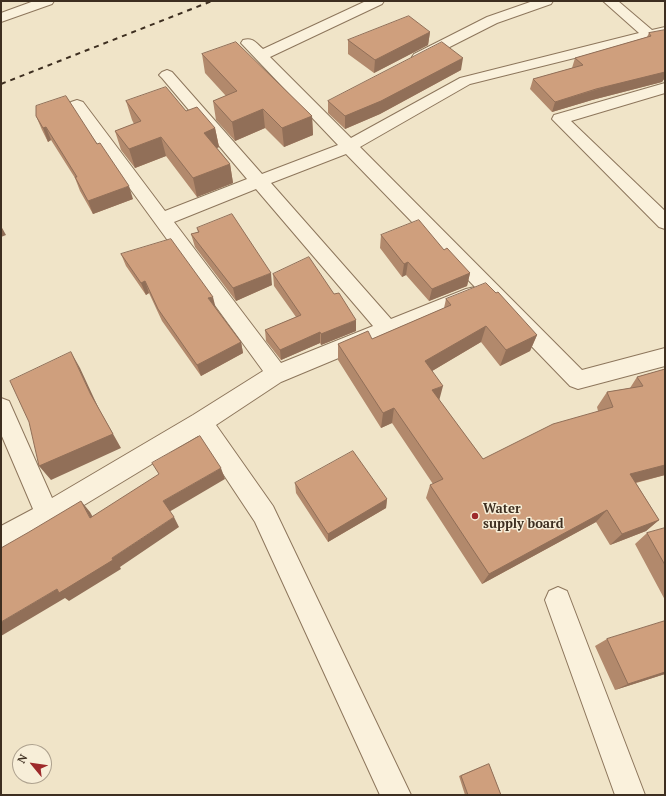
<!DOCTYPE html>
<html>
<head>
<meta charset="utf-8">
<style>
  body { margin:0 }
  #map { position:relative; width:666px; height:796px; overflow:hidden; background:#f0e4c8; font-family:"PT Serif",serif }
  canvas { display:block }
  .frame { position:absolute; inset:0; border:2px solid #3d2e20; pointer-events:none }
  .north { position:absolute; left:12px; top:744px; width:40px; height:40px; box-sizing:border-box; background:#f7eed8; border:1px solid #ada18e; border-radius:50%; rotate:299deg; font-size:11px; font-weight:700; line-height:16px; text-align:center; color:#3d2e20 }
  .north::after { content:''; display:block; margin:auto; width:14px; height:18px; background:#9e2a2b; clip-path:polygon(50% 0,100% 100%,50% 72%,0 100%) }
</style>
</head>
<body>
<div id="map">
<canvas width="666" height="796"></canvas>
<div class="frame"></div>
<div class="north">N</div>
</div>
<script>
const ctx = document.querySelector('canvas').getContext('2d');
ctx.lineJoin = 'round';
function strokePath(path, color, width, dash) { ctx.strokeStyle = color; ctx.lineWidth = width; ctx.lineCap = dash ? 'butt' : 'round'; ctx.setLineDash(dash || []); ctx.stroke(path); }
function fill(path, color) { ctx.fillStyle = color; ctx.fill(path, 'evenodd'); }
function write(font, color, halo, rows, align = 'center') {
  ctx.font = font + ' "PT Serif",serif'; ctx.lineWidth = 3; ctx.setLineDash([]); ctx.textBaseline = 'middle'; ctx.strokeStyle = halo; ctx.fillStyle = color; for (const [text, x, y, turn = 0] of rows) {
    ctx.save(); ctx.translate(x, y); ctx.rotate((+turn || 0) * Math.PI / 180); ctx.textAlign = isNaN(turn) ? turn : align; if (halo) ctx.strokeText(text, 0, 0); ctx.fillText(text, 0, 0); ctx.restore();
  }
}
const minor = new Path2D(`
  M34 1H54L52 4 1 22V13Z
  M366 1H384L382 4 270 57 351 138 460 78 639 33 603 1H618L652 30 665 27V35L655 38 470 84 360 147 582 370 665 348V366L578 389 570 386 482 295 480 299 281 382 216 425 273 506 411 795H380L255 522 198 436 56 522 1 551V526L33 509 1 434V398L9 401 52 498 193 415 263 371 69 105 71 102 77 100 83 102 165 211 247 179 162 78 159 75 162 72 167 70 172 72 262 174 338 145 241 43 243 40C253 37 256 43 263 49ZM346 154 475 287 466 289 391 319 271 183ZM256 189 373 326 281 363 174 222Z
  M533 1H553L551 4 497 23 424 60 419 61 414 60 412 57 414 54 487 17Z
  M665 83V93L571 121 665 211V229L659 227 552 119 554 115Z
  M558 587 567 591 645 795H615L545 600 549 591Z`);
const rail = new Path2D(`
  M1 84 212 1`);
const wall = new Path2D(`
  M665 30V79H664L662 82 592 100 552 112 530 89 533 79 572 68 575 58 647 37 649 33Z
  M430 32 428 45 374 73 348 54V40Z
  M202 54 312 116 313 135 284 147 265 128 235 141 216 120 213 101 226 96 205 73Z
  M461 70 380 114 345 129 328 113V101Z
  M126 101 186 111 215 128 219 147 217 148 230 164 233 183 197 197 166 156 135 168 121 150 115 131 134 124 132 120Z
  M36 116 133 199 93 214 80 191 75 178 51 140 48 142 42 130Z
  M197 228 272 285 236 301 195 247 191 234 198 232Z
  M381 235 444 250 470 273 467 286 429 301 406 275 402 277 380 248Z
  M121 254 216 308 241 342 243 353 201 376 162 321 149 293 146 295 126 266Z
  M273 274 356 331 321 345 320 343 281 360 266 341 265 330 296 317 274 286Z
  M446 299 537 335 530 351 500 366 481 342 432 371 439 400 483 459 598 411 597 407 607 392 630 388 637 377 665 369V475L636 483 659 520 646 531 610 545 596 522 482 584 426 498 430 485 433 484 392 423 381 428 338 360V344L372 339 444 308Z
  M295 483 387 499 386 508 328 542 296 493Z
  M665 528V600L635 544 647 533Z
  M665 621V674L615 690 595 646 607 639Z
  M489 764 501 795H465L459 776Z`);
const shadedWall = new Path2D(`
  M430 32 428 45 374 73 375 60Z
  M463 58 461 70 380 114 345 129V116Z
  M665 69V79H664L662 82 592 100 552 112 555 102Z
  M263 109 265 128 235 141 232 122Z
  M312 116 313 135 284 147 282 128Z
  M46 127 51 140 48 142 43 128Z
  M215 128 219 147 208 152 204 133Z
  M161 137 166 156 135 168 129 149Z
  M230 164 233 183 197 197 193 178Z
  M129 186 133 199 93 214 88 201Z
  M1 226 6 235 1 237Z
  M408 262 406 275 402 277 404 264Z
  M271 273 272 285 236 301 233 288Z
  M470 273 467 286 429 301 432 289Z
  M145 281 149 293 146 295 141 283Z
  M213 297 216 309 208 298Z
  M356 320V331L321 345V334Z
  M486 326 481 342 422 377 425 361Z
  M320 332V343L281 360 280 350Z
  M537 335 530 351 500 366 506 350Z
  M241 342 243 353 201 376 197 365Z
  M71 352 80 368 99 409 121 448 51 480 39 466 90 393Z
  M443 386 439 401 432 390Z
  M394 408 392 423 381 428 383 413Z
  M665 465V475L618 487 630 474Z
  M221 468 225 479 169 512 163 501Z
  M387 499 386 508 328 542V534Z
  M81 501 90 512 99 528 90 518Z
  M607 510 596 522 482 584 489 574Z
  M174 517 179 527 120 567 121 569 69 601 65 598 1 636V622L57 589 112 558Z
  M659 520 646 531 610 545 622 534Z
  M665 672V674L615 690 628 684Z`);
const building = new Path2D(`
  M409 16 430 32 375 60 348 40Z
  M665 30V69L664 70H665V72L596 89 555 102 533 79 583 65 575 58 651 36 649 33Z
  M236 42 312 116 282 128 263 109 232 122 213 101 237 91 202 54Z
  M442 42 463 58 381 101 345 116 328 101Z
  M166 87 186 111 197 107 215 128 204 133 230 164 193 178 161 137 129 149 115 131 141 121 126 101Z
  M66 96 97 144 100 143 129 186 88 201 75 177H77L46 127 43 128 36 116V106Z
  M232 214 271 273 233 288 191 234 199 232 197 228Z
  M419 220 444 250 447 248 470 273 432 289 408 262 404 264 381 235Z
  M171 239 213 297 208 298 241 342 197 365 158 309 145 281 141 283 121 254Z
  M309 257 334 294 339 293 356 320 321 334 320 332 280 350 265 330 301 315 273 274Z
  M486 283 496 293 498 292 537 335 506 350 486 326 425 361 443 386 432 390 483 459 553 424 613 407 607 392 643 386 637 377 665 369V465L630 474 659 520 622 534 607 510 489 574 430 485 443 479 394 408 383 413 338 344 368 331 372 339 451 305 446 299Z
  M71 352 90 393 113 434 39 466 29 422 10 381Z
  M200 436 221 468 163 501 174 517 112 558 113 560 59 593 57 589 1 622V548L29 532 81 501 90 518 159 474 152 463Z
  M353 451 387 499 328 534 295 483Z
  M665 528V565L647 533Z
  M665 621V672L628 684 607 639Z
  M489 764 501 795H468L461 776Z`);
const markers = [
  [475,516,4,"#9e2a2b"]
];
const poiNames = [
  ["Water",483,509],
  ["supply board",483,524]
];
strokePath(minor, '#8d765c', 2);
fill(minor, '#faf1dc');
strokePath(rail, '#3d2e20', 2, [5, 5]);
fill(wall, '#b2896c');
fill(shadedWall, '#916f58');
fill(building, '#cf9f7d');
strokePath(building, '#916f58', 1);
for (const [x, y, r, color] of markers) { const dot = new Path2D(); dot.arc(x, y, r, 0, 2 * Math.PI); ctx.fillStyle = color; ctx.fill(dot); strokePath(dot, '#f7eed8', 1.5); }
write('bold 13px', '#3d2e20', '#f7eed8', poiNames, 'left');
</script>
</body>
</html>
